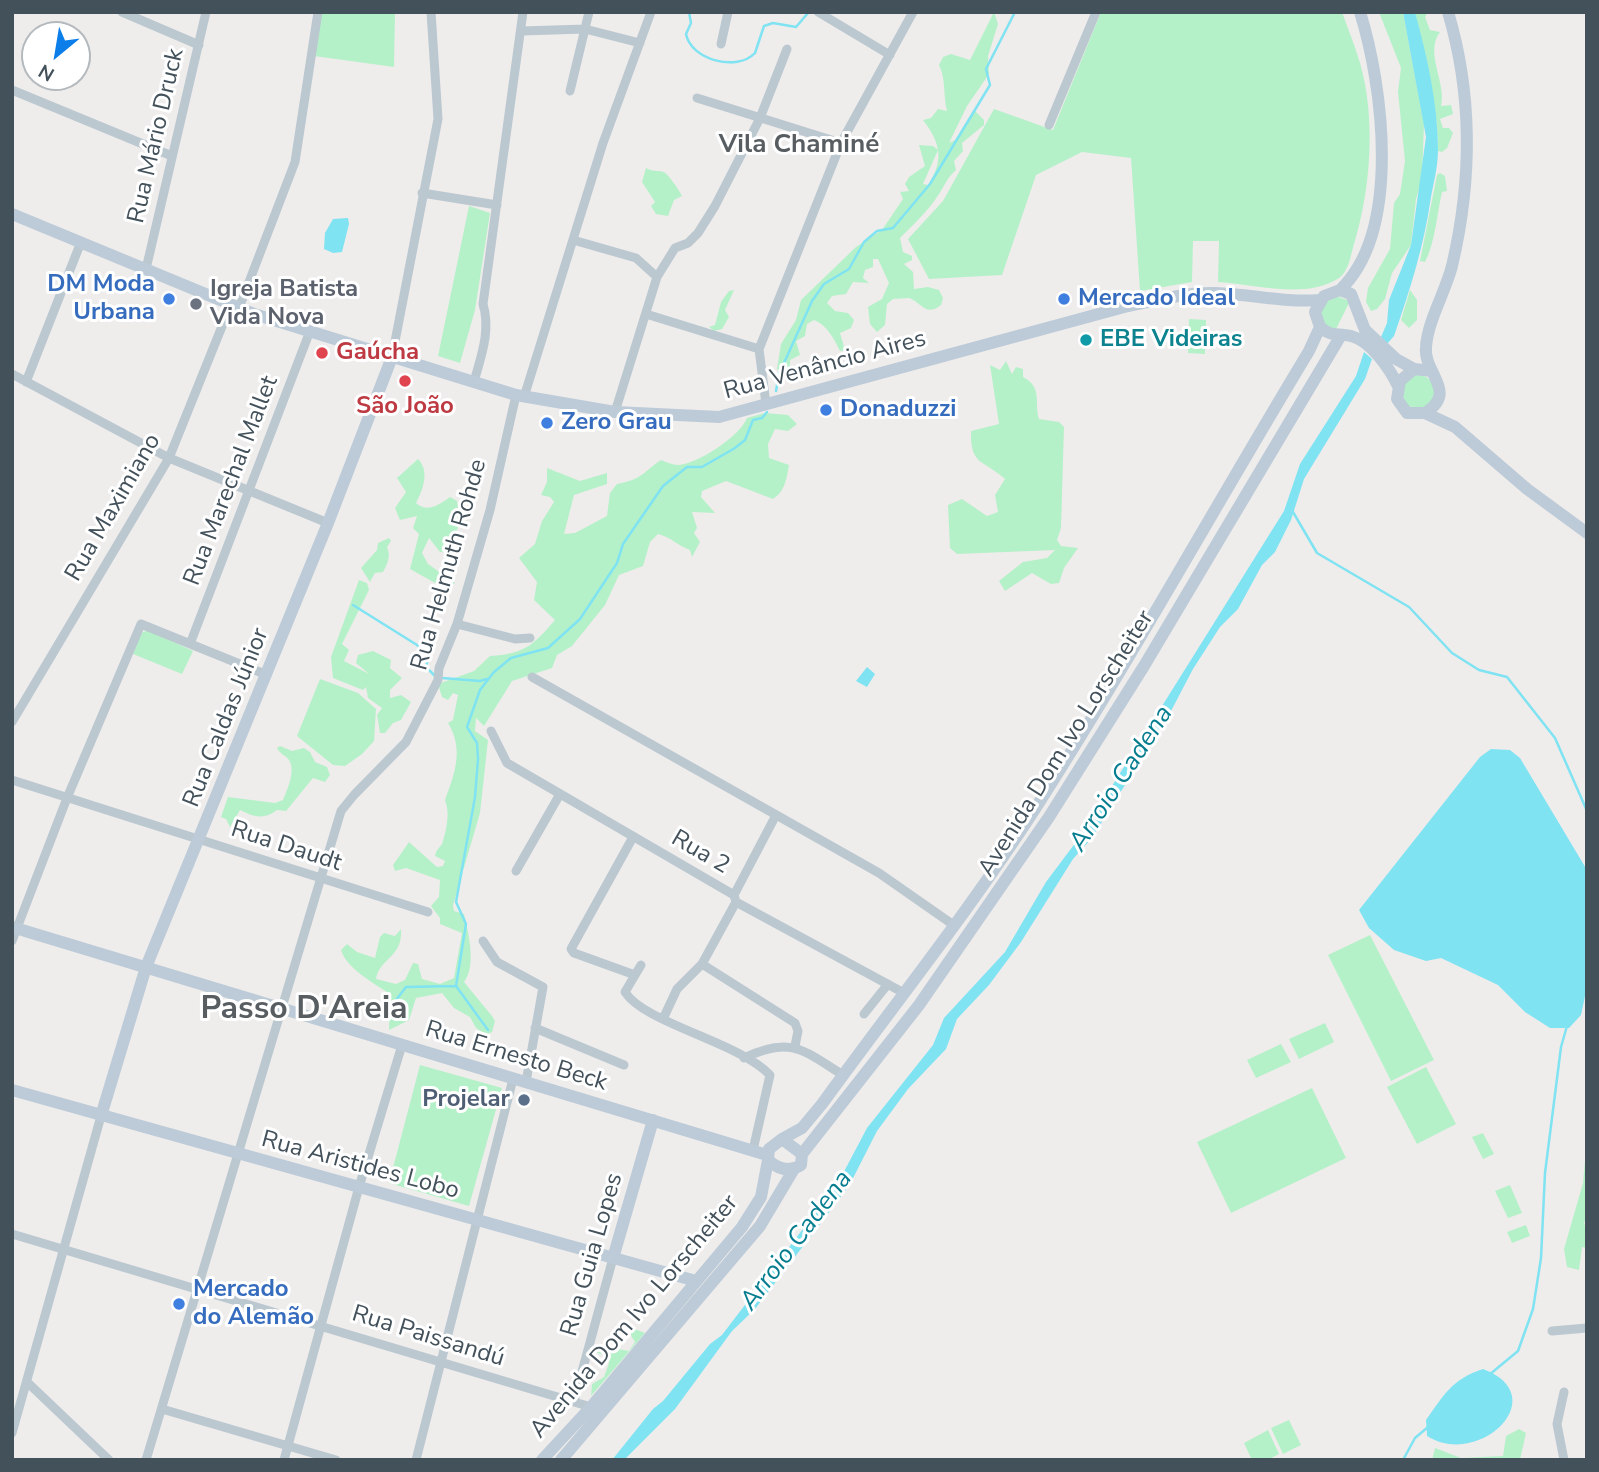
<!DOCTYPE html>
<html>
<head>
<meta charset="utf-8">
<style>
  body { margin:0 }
  #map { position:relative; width:1599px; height:1472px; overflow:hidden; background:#efecec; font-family:"Nunito Sans",sans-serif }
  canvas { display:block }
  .frame { position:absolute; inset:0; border:14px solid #43515b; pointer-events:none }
  .north { position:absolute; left:21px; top:21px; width:70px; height:70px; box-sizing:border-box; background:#fff; border:2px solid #b4b9bd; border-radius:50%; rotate:210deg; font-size:19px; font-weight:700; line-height:28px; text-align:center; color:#43515b }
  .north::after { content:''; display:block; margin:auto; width:24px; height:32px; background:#0b7ee9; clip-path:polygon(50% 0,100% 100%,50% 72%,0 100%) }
</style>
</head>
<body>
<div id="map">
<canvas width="1599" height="1472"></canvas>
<div class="frame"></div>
<div class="north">N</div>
</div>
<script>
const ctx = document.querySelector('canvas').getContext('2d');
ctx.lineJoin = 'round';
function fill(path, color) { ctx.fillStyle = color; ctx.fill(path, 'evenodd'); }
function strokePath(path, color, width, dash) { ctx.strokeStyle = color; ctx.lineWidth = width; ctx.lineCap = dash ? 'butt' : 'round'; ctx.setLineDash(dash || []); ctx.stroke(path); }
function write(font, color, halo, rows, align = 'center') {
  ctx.font = font + ' "Nunito Sans",sans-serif'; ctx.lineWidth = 6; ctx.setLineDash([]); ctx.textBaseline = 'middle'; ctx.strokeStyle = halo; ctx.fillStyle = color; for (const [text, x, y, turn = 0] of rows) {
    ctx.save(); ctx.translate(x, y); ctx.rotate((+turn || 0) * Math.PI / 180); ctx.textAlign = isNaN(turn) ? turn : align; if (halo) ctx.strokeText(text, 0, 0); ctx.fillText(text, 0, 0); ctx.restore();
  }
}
const green = new Path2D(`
  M321 12H395L394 67 314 56Z
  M994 12 998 24 988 56 989 74 967 106 949 143 955 140 974 110 984 120V125L962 143 963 151 954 161 956 170C947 178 945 185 939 194 929 210 914 224 900 238L903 252 912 256V260L904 264 913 272 914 289 928 287 939 290 943 298 941 305C926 317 922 303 909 298L893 299 887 304 885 325 877 332 870 324 868 307 882 299 889 283 878 259H873V267L865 270 863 278 869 283 853 282 846 294 832 296 827 303 835 311 848 313 854 320 851 328 840 333 845 350 840 351C834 339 827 325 814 320L807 324 805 336 796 341 800 355 790 360V372L785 374 777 369 781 344 796 320 801 300 856 247 882 230 903 199 900 192 909 191 905 184 909 177 925 166 919 145 933 146 938 150 923 184 928 185C944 161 941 143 923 120L931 118 938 109 947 111C943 95 946 79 939 65L943 57 951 54 970 60Z
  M1101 12H1342C1348 29 1355 46 1360 63 1376 118 1371 189 1354 244 1351 254 1349 271 1339 278 1305 300 1256 284 1218 282L1219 241H1193L1192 282 1140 291 1131 158 1082 152 1036 175 1002 275 929 279 908 239 943 201 994 109 1053 130Z
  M1379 12H1403L1424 124 1422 179 1416 199 1411 245 1392 273 1385 299 1377 309 1371 311 1366 302 1368 288 1390 249 1394 203 1400 194 1405 161 1398 92 1401 68Z
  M1415 12H1428L1425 17 1430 30 1440 32C1424 53 1447 83 1441 106L1451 105 1453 114 1440 119 1443 128H1449L1453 133 1447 148 1442 152 1438 151 1437 124Z
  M646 168C653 172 657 170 664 172 668 174 680 191 682 196L674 200 668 216 656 214 651 206 655 202 642 182Z
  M1440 173 1445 176 1447 191 1442 192C1437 214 1435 243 1425 262L1420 261 1437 175Z
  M469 206 490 213 475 310 460 363 438 356Z
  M734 290 725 310 729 317 722 329 714 331 709 327 715 325 721 302 729 291Z
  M1410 290 1417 300V320L1409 328 1401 320Z
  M1336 296 1350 301 1335 331 1326 326 1321 313 1326 302Z
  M1189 319 1206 320 1205 354 1188 353Z
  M1006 361 1012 374 1016 367 1023 369V377C1043 387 1034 403 1039 419L1059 422 1064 427 1061 528 1057 540 1061 546 1078 548 1064 568 1059 583 1051 584 1032 573 1005 591 999 581 1023 562 1047 558 1055 550 957 554 950 548 948 505 962 499 987 516 998 512 995 495 1005 479C983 459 970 466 971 431L999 424 990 365 1000 370Z
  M1401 392a17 17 0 1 1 34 0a17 17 0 1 1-34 0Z
  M765 413 788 415 797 424 788 431 775 429 768 444 769 458 789 465C787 477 785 492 773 499L726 481 702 491 701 497 715 513 692 512 697 528 694 533 700 542 692 557 690 550C678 546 671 537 658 534L650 542 643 566 619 575 605 605 572 646 557 655 552 668 512 681 484 726 476 718 475 731 488 740 480 813 453 905 454 911 464 914C468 932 477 965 464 982L492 1016 495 1021 492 1032 486 1035 476 1028 470 1017 454 1008 442 993 416 998 409 1020 389 1030 390 994C375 984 346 968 341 950L347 944 357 952 375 958 380 937 384 933 395 936 401 929C403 958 380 957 376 979L396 984 405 980 413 963 418 964 422 979 440 984 454 978 462 933 440 924V918L431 906 439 897 440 880 406 868 395 871 393 865 409 842 437 867 443 866 445 861 435 856C436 848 442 847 443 841 447 827 450 812 445 800 455 773 464 749 448 723L453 720 458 695 453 693 448 700 442 697 438 684 474 671 490 656C525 654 533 645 555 620L534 600 537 582 519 558 535 544 542 521 554 502 550 497 541 495 547 482V468L580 481 607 473V484L574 495 564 534 575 533 607 516 610 493 617 484C643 479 642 473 661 460 666 462 673 465 678 465 698 464 740 436 747 418Z
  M418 459C430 471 423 490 416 503 427 513 439 505 450 497L457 501 460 522 457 530 450 534 454 540 452 552H440L429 538 422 553 428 564 455 583 446 589 410 569 419 534 413 528 417 516 400 520 395 508 406 492 397 478Z
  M389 538 391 541 387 547C391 556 388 563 383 572L375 573 370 582 361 568 377 550 378 543Z
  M359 580 367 583 369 590 342 644 349 650 344 661 369 674 356 663 358 655 373 651 391 660 390 668 402 678 390 690V698L401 695 411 702 401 720 393 723 385 733H380L377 715 382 708 368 698 366 687 363 690 333 678 331 657Z
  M148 630 193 651 182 674 133 654 141 633Z
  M320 679 358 693 376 709 374 741 362 754 345 766 333 765 297 736Z
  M280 746 292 751 304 748 310 752 315 762 327 767 330 775 325 782 313 778 286 811 277 810C264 820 254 817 240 810L230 827 226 819 221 817 228 797 275 803 283 800C287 790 296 771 289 760 285 755 280 754 277 748Z
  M1370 935 1434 1060 1391 1081 1328 955Z
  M1325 1023 1334 1042 1299 1059 1289 1039Z
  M1281 1044 1291 1062 1256 1078 1247 1060Z
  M420 1065 502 1088 469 1206 389 1183Z
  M1426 1067 1456 1124 1417 1144 1387 1087Z
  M1312 1088 1346 1158 1231 1213 1197 1142Z
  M1483 1133 1494 1154 1483 1159 1472 1137Z
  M1587 1139V1213L1584 1224 1587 1227V1248L1582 1247 1579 1270 1567 1267 1564 1249 1583 1183Z
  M1510 1185 1522 1213 1508 1218 1495 1191Z
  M1526 1225 1530 1236 1512 1243 1507 1232Z
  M632 1328 645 1333 591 1396 592 1384 604 1377 609 1363 604 1355 595 1352V1345L629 1351 635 1342 628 1331Z
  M1289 1420 1301 1445 1283 1454 1271 1428Z
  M1519 1429 1526 1433 1520 1460H1432L1435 1448 1461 1458 1503 1456 1506 1436Z
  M1268 1430 1279 1454 1267 1460H1252L1244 1443Z`);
const water = new Path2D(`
  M1403 12H1415C1427 56 1438 104 1438 150 1438 166 1434 181 1431 197 1424 246 1410 290 1394 336L1387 344 1381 337 1387 323 1389 300 1411 245 1426 137Z
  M348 218 349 224 342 252 333 253 324 249 325 233 333 219Z
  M1364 352 1372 359 1365 379 1304 479 1291 520 1275 552 1262 565 1238 609 1220 627 1193 669 1171 711 1092 838 1073 859 1021 942 989 985 957 1019 946 1049 908 1089 877 1131 849 1186 755 1309 732 1331 675 1409 624 1460H612L653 1409 663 1401 710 1344 722 1335 838 1183 867 1128 933 1045 944 1018 1005 952 1046 882 1082 834 1284 511 1300 464 1356 376Z
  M867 667 875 674 867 687 856 681Z
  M1491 749 1510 750 1520 758 1587 870V987L1581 1015 1569 1028H1550L1525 1012 1498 985 1441 958 1426 961 1394 950 1369 928 1359 910 1480 757Z
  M1483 1369C1555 1396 1479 1469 1427 1436L1426 1420C1444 1395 1452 1379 1483 1369Z`);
const stream = new Path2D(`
  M689 12 691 23 686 34C691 60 737 72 755 53L764 26 773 23 796 27 808 13
  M776 391 779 374 812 301 824 284 849 269 864 242 877 231 893 228 930 184 990 85 986 69 1015 12
  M1293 512 1317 553 1409 607 1452 653 1479 670 1507 677 1555 738 1587 811
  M353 605 417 645 428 659 426 667 435 676
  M442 678 480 681 487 679
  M393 1004 406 987 456 986
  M488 1030 456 986 466 924 456 902 475 797 478 759 477 743 467 727 480 690 494 672 511 658 548 648 580 619 617 563 623 544 663 486 687 467H702L735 448 745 440 753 420 762 418 767 412
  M1489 1375 1518 1351 1533 1309 1541 1258 1545 1173 1561 1047 1567 1026
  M1403 1460 1415 1438 1428 1427`);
const street = new Path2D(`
  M122 12 199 45
  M818 12 890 55
  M522 31 585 29 640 43
  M721 44 728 12
  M12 90 172 156
  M570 91 589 12
  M697 98 841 143
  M1049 125 1096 12
  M422 193 497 205
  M573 240 636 258 657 277
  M146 269 206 12
  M239 308 295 162 318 12
  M646 314 759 349
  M392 357 438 119 431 12
  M12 374 169 458 328 523
  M26 382 81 242
  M474 382C481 356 491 331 483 304L523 12
  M524 397 603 143 651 12
  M766 404 759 349 841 143 913 12
  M615 412 657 277 675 248 688 243 698 233 715 206 760 118 787 49
  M457 624 515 639 530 638
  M190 644 310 331
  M532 677 879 873 955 926
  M12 722 169 458 231 304
  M491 731 507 763 734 895 736 902 904 993
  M12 780 428 912
  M633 837 571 949 574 953 635 975
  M516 871 560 794
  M734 895 776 815
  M12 941 67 798 141 624 267 675
  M483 941 497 962 543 987 526 1082
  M702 964 795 1023 798 1031 795 1046
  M641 965 625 992C644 1023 739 1042 770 1075L753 1150
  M864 1014 888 984
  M663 1019 677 989 702 964 736 902
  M535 1028 624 1065
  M744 1058C791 1035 804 1051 843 1075
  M12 1234 591 1407
  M1552 1331 1587 1328
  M27 1382 109 1460
  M574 1401 613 1258
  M162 1409 336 1460
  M12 1433 101 1116
  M146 1460 341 811 354 795 406 742 438 680 439 668 457 624 490 510 516 395
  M284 1460 359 1187 402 1045
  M416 1460 513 1079
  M1564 1460 1557 1424 1564 1392`);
const secondary = new Path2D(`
  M12 214 254 314 516 395 615 412 719 417 1128 306C1156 301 1186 292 1215 293 1250 294 1285 303 1319 300
  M1340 290C1402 231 1383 86 1360 12
  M1432 371 1414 369 1400 381 1397 399 1407 413H1425C1459 392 1423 373 1426 347 1428 320 1445 293 1452 266 1472 181 1473 96 1448 12
  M1398 386C1390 369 1371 341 1351 336 1338 333 1331 337 1320 327L1315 312 1324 296 1340 290 1351 294 1365 330 1396 359 1414 369
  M1425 413 1455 427 1527 489 1587 533
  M12 927 767 1155
  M12 1090 696 1281
  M101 1116 146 967 328 523 392 357
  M782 1139 802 1128 822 1104C893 1006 969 911 1035 809 1131 659 1217 503 1309 351L1320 327
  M782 1139 802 1154 801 1165C789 1173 778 1169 768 1160L769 1149Z
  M802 1154 919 1005 1049 817 1144 666 1340 337
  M613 1258 653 1120
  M542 1460 591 1407 742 1227 761 1197 768 1160
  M561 1460 760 1226 794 1169`);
const markers = [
  [169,299,7,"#3f7fe0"],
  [1064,299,7,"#3f7fe0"],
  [196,304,7,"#6b7280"],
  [1086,340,7,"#0f9aa8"],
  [322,353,7,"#e0444e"],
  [405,381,7,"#e0444e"],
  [826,410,7,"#3f7fe0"],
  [547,423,7,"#3f7fe0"],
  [524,1100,7,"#5c6f8a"],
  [179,1304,7,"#3f7fe0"]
];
const streetNames = [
  ["Rua Mário Druck",157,136,-77],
  ["Rua Venâncio Aires",825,366,-15],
  ["Rua Marechal Mallet",232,481,-69],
  ["Rua Maximiano",114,508,-60],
  ["Rua Helmuth Rohde",450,565,-74],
  ["Rua Caldas Júnior",227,718,-68],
  ["Avenida Dom Ivo Lorscheiter",1067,744,-58],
  ["Rua Daudt",286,847,18],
  ["Rua 2",700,853,30],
  ["Rua Ernesto Beck",516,1057,17],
  ["Rua Aristides Lobo",360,1166,15],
  ["Rua Guia Lopes",593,1255,-74],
  ["Avenida Dom Ivo Lorscheiter",635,1317,-50],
  ["Rua Paissandú",428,1337,17]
];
const shopNames = [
  ["DM Moda",155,285,"right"],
  ["Urbana",155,313,"right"],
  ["Mercado Ideal",1078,299],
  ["Donaduzzi",840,410],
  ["Zero Grau",561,423],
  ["Mercado",193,1290],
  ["do Alemão",193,1318]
];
const worshipNames = [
  ["Igreja Batista",210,290],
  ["Vida Nova",210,318]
];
const cultureNames = [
  ["EBE Videiras",1100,340]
];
const healthNames = [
  ["Gaúcha",336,353],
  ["São João",405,407,"center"]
];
const serviceNames = [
  ["Projelar",510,1100]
];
const neighbourhoodNames = [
  ["Vila Chaminé",799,146]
];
const waterNames = [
  ["Arroio Cadena",1122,779,-57],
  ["Arroio Cadena",797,1241,-53]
];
const districtNames = [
  ["Passo D'Areia",304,1010]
];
fill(green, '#b5f1c8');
fill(water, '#7fe3f2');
strokePath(stream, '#7fe3f2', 2.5);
strokePath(street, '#bbc8d0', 9);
strokePath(secondary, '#bccbd7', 12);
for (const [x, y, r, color] of markers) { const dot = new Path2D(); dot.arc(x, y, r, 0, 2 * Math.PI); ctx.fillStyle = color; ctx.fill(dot); strokePath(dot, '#fff', 2.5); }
write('24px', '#43515b', '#fff', streetNames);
write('bold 24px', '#366cbe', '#fff', shopNames, 'left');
write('bold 24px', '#5b616d', '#fff', worshipNames, 'left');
write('bold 24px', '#0d838f', '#fff', cultureNames, 'left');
write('bold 24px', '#be3a42', '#fff', healthNames, 'left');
write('bold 24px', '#4e5e75', '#fff', serviceNames, 'right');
write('bold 26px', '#585d61', '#fff', neighbourhoodNames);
write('italic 26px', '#057d8f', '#fff', waterNames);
write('bold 32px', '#585d61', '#fff', districtNames);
</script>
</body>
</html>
